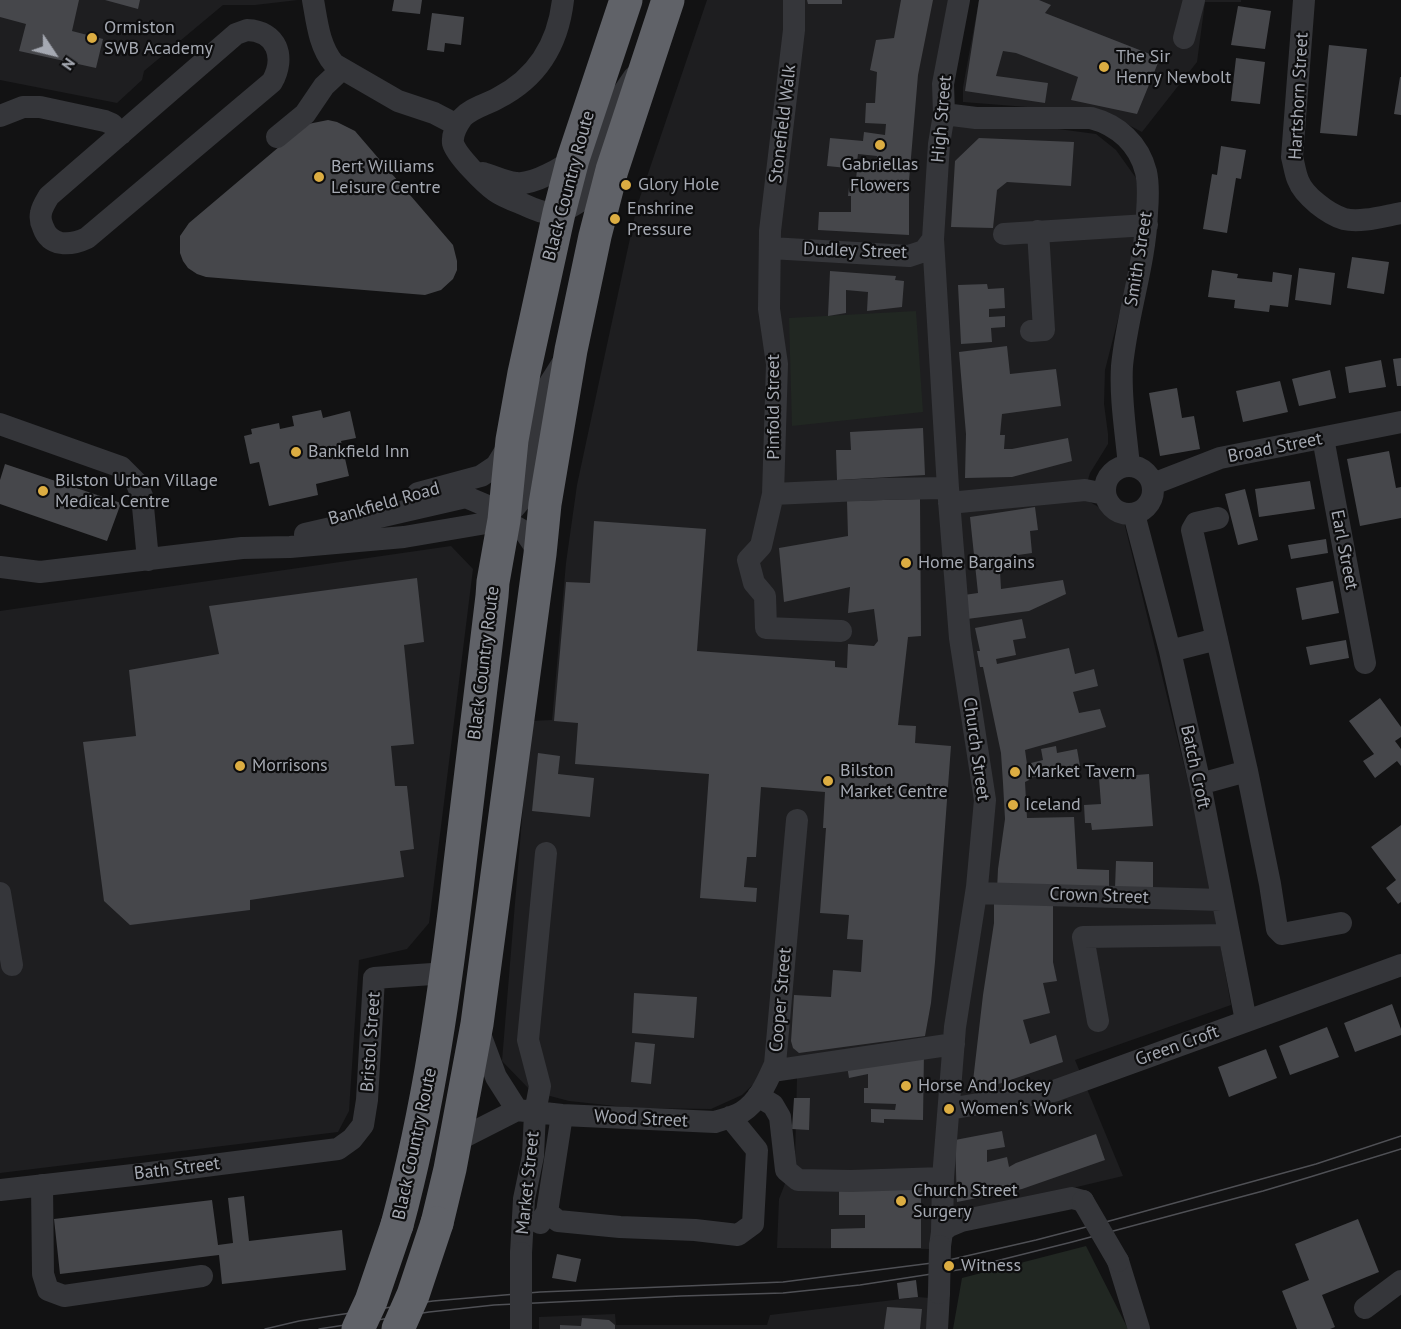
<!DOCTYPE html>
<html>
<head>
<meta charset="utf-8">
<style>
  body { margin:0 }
  #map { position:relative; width:1401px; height:1329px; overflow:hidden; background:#121213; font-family:"PT Sans",sans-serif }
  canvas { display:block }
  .north { position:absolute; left:24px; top:24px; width:60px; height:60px; -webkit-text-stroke:4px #0d0d0e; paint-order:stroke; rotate:125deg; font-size:16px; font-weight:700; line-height:24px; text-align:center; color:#a5a9b2 }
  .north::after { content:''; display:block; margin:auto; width:21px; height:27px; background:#a5a9b2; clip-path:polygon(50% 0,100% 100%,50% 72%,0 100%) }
</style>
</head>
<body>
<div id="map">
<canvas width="1401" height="1329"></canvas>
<div class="north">N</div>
</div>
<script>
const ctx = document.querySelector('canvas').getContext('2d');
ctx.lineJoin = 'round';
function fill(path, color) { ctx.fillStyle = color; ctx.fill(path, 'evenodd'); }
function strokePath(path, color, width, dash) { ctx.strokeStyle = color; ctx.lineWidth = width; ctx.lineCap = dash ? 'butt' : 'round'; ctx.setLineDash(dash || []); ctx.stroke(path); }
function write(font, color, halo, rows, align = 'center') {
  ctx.font = font + ' "PT Sans",sans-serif'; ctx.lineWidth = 4.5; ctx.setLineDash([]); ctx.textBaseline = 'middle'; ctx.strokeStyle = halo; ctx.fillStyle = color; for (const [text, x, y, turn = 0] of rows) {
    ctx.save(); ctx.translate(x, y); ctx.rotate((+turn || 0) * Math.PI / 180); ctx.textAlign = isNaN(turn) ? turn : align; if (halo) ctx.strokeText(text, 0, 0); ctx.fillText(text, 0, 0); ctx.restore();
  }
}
const built = new Path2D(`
  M0 0H298L255 5H223L144 71 142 80 117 103 0 80Z
  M707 0H959L945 114 1096 134 1116 150 1136 178 1140 202 1130 272 1105 370 1104 404 1108 434V444L1090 473 1085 490 1090 502 1124 522 1200 830 1231 1005 1075 1060 1123 1176 934 1221 931 1249 777 1248 779 1199 795 1158 797 1078 764 1074 742 1095 711 1109 634 1108 569 1101 531 1091 502 1061 530 721 552 720 566 563 577 485 605 354 637 206Z
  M979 0H1241V2H1205L1197 62 1142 132 1115 118 1091 112 963 102V87Z
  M451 546 473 569 429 923 407 949 359 960 349 1111 338 1132 0 1173V611Z
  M918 1297 930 1298 928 1329H539V1317L615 1314 616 1325H767L770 1315Z`);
const green = new Path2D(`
  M916 311 923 412 792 426 789 318Z
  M1086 1246 1128 1329H953L962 1278Z`);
const building = new Path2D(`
  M0 0H79L72 31 103 39 96 68 19 51 26 24 0 17Z
  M105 0H140L138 9Z
  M394 0H422L420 14 392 11Z
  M807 0H842V4H808Z
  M901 0H933L918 75 909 181V235L818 230 819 212H851V196H848L850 179 856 180 857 169 827 166 830 138 863 141 864 132 885 135 886 124 865 123 866 103H875L877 72 870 70 876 40 894 38ZM858 154 877 156 876 164 857 162Z
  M979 0H1039L1051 5 1045 13 1160 58 1137 114 1071 100 1078 77 1016 53 1003 51 996 76 1048 83 1045 103 965 91Z
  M1238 6 1271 11 1265 49 1231 45Z
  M432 13 464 17 461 45 445 43 444 52 427 50Z
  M1329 45 1367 49 1357 136 1320 133Z
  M1236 58 1265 62 1260 104 1231 101Z
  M1400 77H1401V115L1394 114Z
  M328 120 337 122 355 131 453 245 457 261V270L453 279 441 290 425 295 206 277 197 274 188 268 183 261 180 253V236L189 223 299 130 308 124Z
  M979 138 1074 142 1071 186 1007 182 997 190 993 228 951 227 955 161Z
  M1221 146 1246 150 1241 179 1236 178 1227 233 1203 229 1212 174 1217 175Z
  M1352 257 1389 262 1384 294 1347 288Z
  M1299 268 1335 273 1331 305 1295 300Z
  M1212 270 1238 274 1237 278 1272 282 1273 272 1292 275 1288 307 1270 305 1269 312 1234 308 1235 300 1208 297Z
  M830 271 896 276 895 280 904 281 902 307 867 311 868 292 846 290V313L828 316Z
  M987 284 988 289 1004 288 1005 308 989 309V317L1005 316V327L991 328 992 342 961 344 958 285Z
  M1007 346 1010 374 1056 369 1061 406 1002 414 1000 435H1005L1004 449H1012L1068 438 1072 461 1012 477 965 478 966 434 959 352Z
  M1401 358V386H1397L1393 359Z
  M1381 360 1386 387 1349 393 1345 367Z
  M1330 370 1336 398 1299 406 1292 379Z
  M1280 381 1288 412 1243 422 1236 391Z
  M1177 388 1182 418 1194 416 1200 449 1160 456 1149 393Z
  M321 410 323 418 350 411 356 438 341 441 349 476 316 484 318 495 269 506 259 462 250 464 244 436 252 434 251 429 279 423 280 429 294 426 292 416Z
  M923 428 925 475 837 480 836 450H851L850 432Z
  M1389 451 1396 488 1401 487V518L1360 526 1347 459Z
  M5 464 121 503 107 541 0 504V480Z
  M1310 481 1315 509 1259 517 1255 489Z
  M1245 489 1258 540 1238 545 1225 494Z
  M920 499 921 636 908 637 898 725 916 726 915 743 951 746 935 962 931 1003 925 1036 799 1053 793 1048 791 1041 794 995 831 997 833 970 861 972 863 940 847 939 849 915 820 913 826 828H823L825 792 761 787 756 857H747L744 887 757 888 756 902 700 898 709 774 575 764 578 723 554 721 566 582 590 583 594 521 706 529 697 651 835 661V667L847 668 848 644 874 646 878 641 874 609 848 613 850 587 784 602 779 548 848 536 847 501Z
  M1035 507 1038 530 1030 531 1032 553 1011 556 1012 568 1000 571 1001 589 1063 580 1066 594 1029 611 967 619 964 595 978 593 970 517Z
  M1326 539 1328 553 1291 559 1288 545Z
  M417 578 424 642 404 645 414 744 391 746 395 786H407L414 849 400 851 404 877 250 900V910L130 925 104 901 83 742 136 736 129 670 219 654 209 606Z
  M1333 581 1339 613 1302 620 1296 588Z
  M1022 619 1026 638 1013 640 1016 655 996 659 997 664 1069 648 1075 674 1094 669 1098 686 1073 692 1079 713 1100 709 1106 727 1025 750 1027 764 1043 760 1041 749 1056 746 1057 753 1077 749 1080 766 1030 778 1029 780 1025 782 1027 818 1074 817 1077 869 1109 870V891L997 890 998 869 1005 819 1003 783 1001 753 983 667H980L977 651H980L975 628Z
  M1346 640 1349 658 1310 665 1306 647Z
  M1380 698 1401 727V737L1395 741 1401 749V766L1397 761 1375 778 1363 761 1374 754 1349 721Z
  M538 753 560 756 558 774 594 778 590 817 532 811Z
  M1149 774 1153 826 1092 830 1091 823H1085L1084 805 1101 804 1099 778Z
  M1401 825V902L1398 904 1386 888 1396 880 1371 847Z
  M1116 861 1153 862V888H1115Z
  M994 904 1053 905V962L1057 981 1043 983 1050 1013 1023 1020 1030 1044 1056 1035 1063 1062 981 1090 973 1081 983 995 994 923Z
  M634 993 697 997 694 1038 632 1033Z
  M1392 1004 1401 1029V1035L1355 1052 1344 1023Z
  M1327 1027 1339 1057 1290 1075 1279 1046Z
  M635 1042 655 1044 651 1084 631 1082Z
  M1266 1049 1277 1078 1229 1097 1218 1067Z
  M924 1051 923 1120 884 1119V1123L871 1122V1109L895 1110 896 1104 864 1103V1088H868V1074L849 1078 847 1066Z
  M794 1098H810L809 1130 792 1129Z
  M1002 1131 1005 1147 987 1150V1162L1007 1157 1009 1167 1016 1163 1096 1134 1105 1160 1022 1189 957 1202 955 1140Z
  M921 1187V1248H831V1229L865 1228V1215H839V1188Z
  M244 1196 249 1241 342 1230 346 1270 222 1284 219 1255 60 1274 54 1219 212 1200 218 1245 233 1243 228 1198Z
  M1358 1219 1379 1272 1322 1295 1335 1327 1330 1329H1297L1282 1291 1309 1280 1295 1244Z
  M557 1254 581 1259 576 1282 552 1278Z
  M916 1280 918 1297 899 1299 897 1283Z
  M887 1307 922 1309 920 1329H884Z
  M582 1318 609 1320 615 1325V1329H560V1325L581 1326Z`);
const minor = new Path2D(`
  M313 0C317 22 319 46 334 64L398 101 434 113 457 125
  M563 0C558 44 537 78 498 98 486 105 471 108 462 118 457 125 452 135 453 143 456 155 485 184 495 191 502 196 512 200 520 203 531 208 547 216 559 213 567 210 580 201 587 197L615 105 634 77
  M794 0V30L770 231 769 309 777 364 773 494 882 489 948 488
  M1304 0 1292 157C1294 164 1295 173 1298 180 1304 196 1328 214 1344 219 1361 223 1384 216 1401 213
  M247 30C277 31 286 57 272 82L87 238C70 246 50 247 43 227 41 223 40 218 41 213 42 207 46 201 49 196L236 34Z
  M1184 38 1194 0
  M944 114 976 118H1091C1118 125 1139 144 1146 172 1149 185 1148 200 1147 213 1145 265 1127 314 1122 366 1120 399 1126 433 1129 466
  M0 116 23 107H40L105 121 112 124 121 134
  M277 137 305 114 324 86 341 70
  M483 173C493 176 505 182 516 183 533 185 563 168 576 156
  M1004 234 1147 225
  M770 248 909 256 924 251 933 239
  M1031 331 1044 330 1038 231
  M0 424 121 467 136 482 142 496 148 560
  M1323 438 1365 663
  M1105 490a24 24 0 1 1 48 0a24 24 0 1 1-48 0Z
  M1153 484 1220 458 1401 422
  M418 493 481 476 496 466 509 445
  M773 494 761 546 748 560 754 583 765 596 766 628 841 631
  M949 503 1085 490 1105 494
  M1134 514 1170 651 1200 784 1246 1021
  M1218 518 1196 523 1192 530 1247 771
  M504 520 526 494 545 391 564 361
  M305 534 466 497 492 508 504 520 525 532 540 554
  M0 567 40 572 242 548 290 547 404 537 504 520
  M1170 651 1217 639
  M1200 784 1247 771 1270 884 1277 929 1282 934 1341 923
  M0 893 12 965
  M976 893 1222 900
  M1098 1021 1083 937 1229 935
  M477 1026 496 1077 517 1110
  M772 1071 954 1044
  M758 1096 773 1105 780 1117 786 1170 798 1180 851 1181 943 1178
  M949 1109 1054 1091 1401 965
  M456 1141 517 1110 562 1115 715 1122C724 1119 734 1117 742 1112 759 1101 767 1082 775 1064L797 820
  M42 1185 43 1274 48 1290 64 1296 202 1276
  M0 1190 142 1174 338 1149 352 1139 363 1125 367 1100 374 978 447 973
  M547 1212 558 1221 620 1227 695 1230 738 1235 753 1224 757 1150 730 1117
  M540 1223 547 1212 562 1115
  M942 1232 949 1226 961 1221 1072 1198 1083 1201
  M940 1246 942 1232 943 1178 955 1027 977 887 985 800 960 638 948 488 933 239 939 144 944 114 943 84 959 0
  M521 1253 524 1199 533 1156 535 1113 540 1086 528 1040 546 853
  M1118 1261 1139 1329
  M1365 1308 1401 1281
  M937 1329 939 1293`);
const highway = new Path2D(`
  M437 1223 450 1169 477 1024 540 554 545 504 571 350 595 236 612 170 668 0
  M397 1225C429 1107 446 985 460 863 471 774 482 685 492 596L493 582 504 520 512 440 524 373 559 213 573 159 626 0`);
const tram = new Path2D(`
  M265 1329 299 1321 337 1315 433 1301 540 1292 783 1282 940 1262 1036 1240 1113 1220 1316 1164 1401 1136
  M319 1329 429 1312 494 1305 681 1296 783 1293 860 1285 964 1269 1072 1242 1263 1191 1310 1177 1401 1149`);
const minorBridge = new Path2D(`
  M1083 1201 1118 1261
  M939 1293 940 1246
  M521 1329V1253`);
const highwayBridge = new Path2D(`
  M358 1329 371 1301 397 1225
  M398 1329 413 1295 437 1223`);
const markers = [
  [92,38,6,"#dcad42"],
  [1104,67,6,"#dcad42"],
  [880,145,6,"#dcad42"],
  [319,177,6,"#dcad42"],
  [626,185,6,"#dcad42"],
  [615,219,6,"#dcad42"],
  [296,452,6,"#dcad42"],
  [43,491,6,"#dcad42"],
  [906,563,6,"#dcad42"],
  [240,766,6,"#dcad42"],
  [1015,772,6,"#dcad42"],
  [828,781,6,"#dcad42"],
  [1013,805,6,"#dcad42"],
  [906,1086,6,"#dcad42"],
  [949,1109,6,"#dcad42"],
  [901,1201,6,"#dcad42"],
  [949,1266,6,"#dcad42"]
];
const poiNames = [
  ["Ormiston",104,28],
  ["SWB Academy",104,49],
  ["The Sir",1116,57],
  ["Henry Newbolt",1116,78],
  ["Gabriellas",880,165,"center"],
  ["Flowers",880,186,"center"],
  ["Bert Williams",331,167],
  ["Leisure Centre",331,188],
  ["Glory Hole",638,185],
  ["Enshrine",627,209],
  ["Pressure",627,230],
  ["Bankfield Inn",308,452],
  ["Bilston Urban Village",55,481],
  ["Medical Centre",55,502],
  ["Home Bargains",918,563],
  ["Morrisons",252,766],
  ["Bilston",840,771],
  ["Market Centre",840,792],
  ["Market Tavern",1027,772],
  ["Iceland",1025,805],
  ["Horse And Jockey",918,1086],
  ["Women's Work",961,1109],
  ["Church Street",913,1191],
  ["Surgery",913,1212],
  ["Witness",961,1266]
];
const streetNames = [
  ["Hartshorn Street",1299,96,-87],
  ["High Street",942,119,-85],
  ["Stonefield Walk",783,124,-83],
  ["Black Country Route",569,186,-75],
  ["Dudley Street",855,251,2],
  ["Smith Street",1139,259,-81],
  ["Pinfold Street",774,407,-90],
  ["Broad Street",1275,448,-11],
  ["Bankfield Road",384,504,-16],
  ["Earl Street",1344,550,79],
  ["Black Country Route",484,663,-83],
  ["Church Street",976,749,82],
  ["Batch Croft",1195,767,78],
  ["Crown Street",1099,896,2],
  ["Cooper Street",781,1000,-85],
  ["Bristol Street",371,1042,-86],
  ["Green Croft",1177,1046,-20],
  ["Wood Street",641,1119,3],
  ["Black Country Route",415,1144,-78],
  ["Bath Street",177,1169,-7],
  ["Market Street",528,1183,-84]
];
fill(built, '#1e1e20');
fill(green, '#212722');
fill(building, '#46474b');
strokePath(minor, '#35363a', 22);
strokePath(highway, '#606268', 33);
strokePath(tram, '#4f5055', 1.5);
strokePath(minorBridge, '#35363a', 22);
strokePath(highwayBridge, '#606268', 33);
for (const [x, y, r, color] of markers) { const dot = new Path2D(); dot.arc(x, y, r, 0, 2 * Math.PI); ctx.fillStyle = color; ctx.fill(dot); strokePath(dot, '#0d0d0e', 2); }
write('18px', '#a5a9b2', '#0d0d0e', poiNames, 'left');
write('18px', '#a5a9b2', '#0d0d0e', streetNames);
</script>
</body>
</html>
